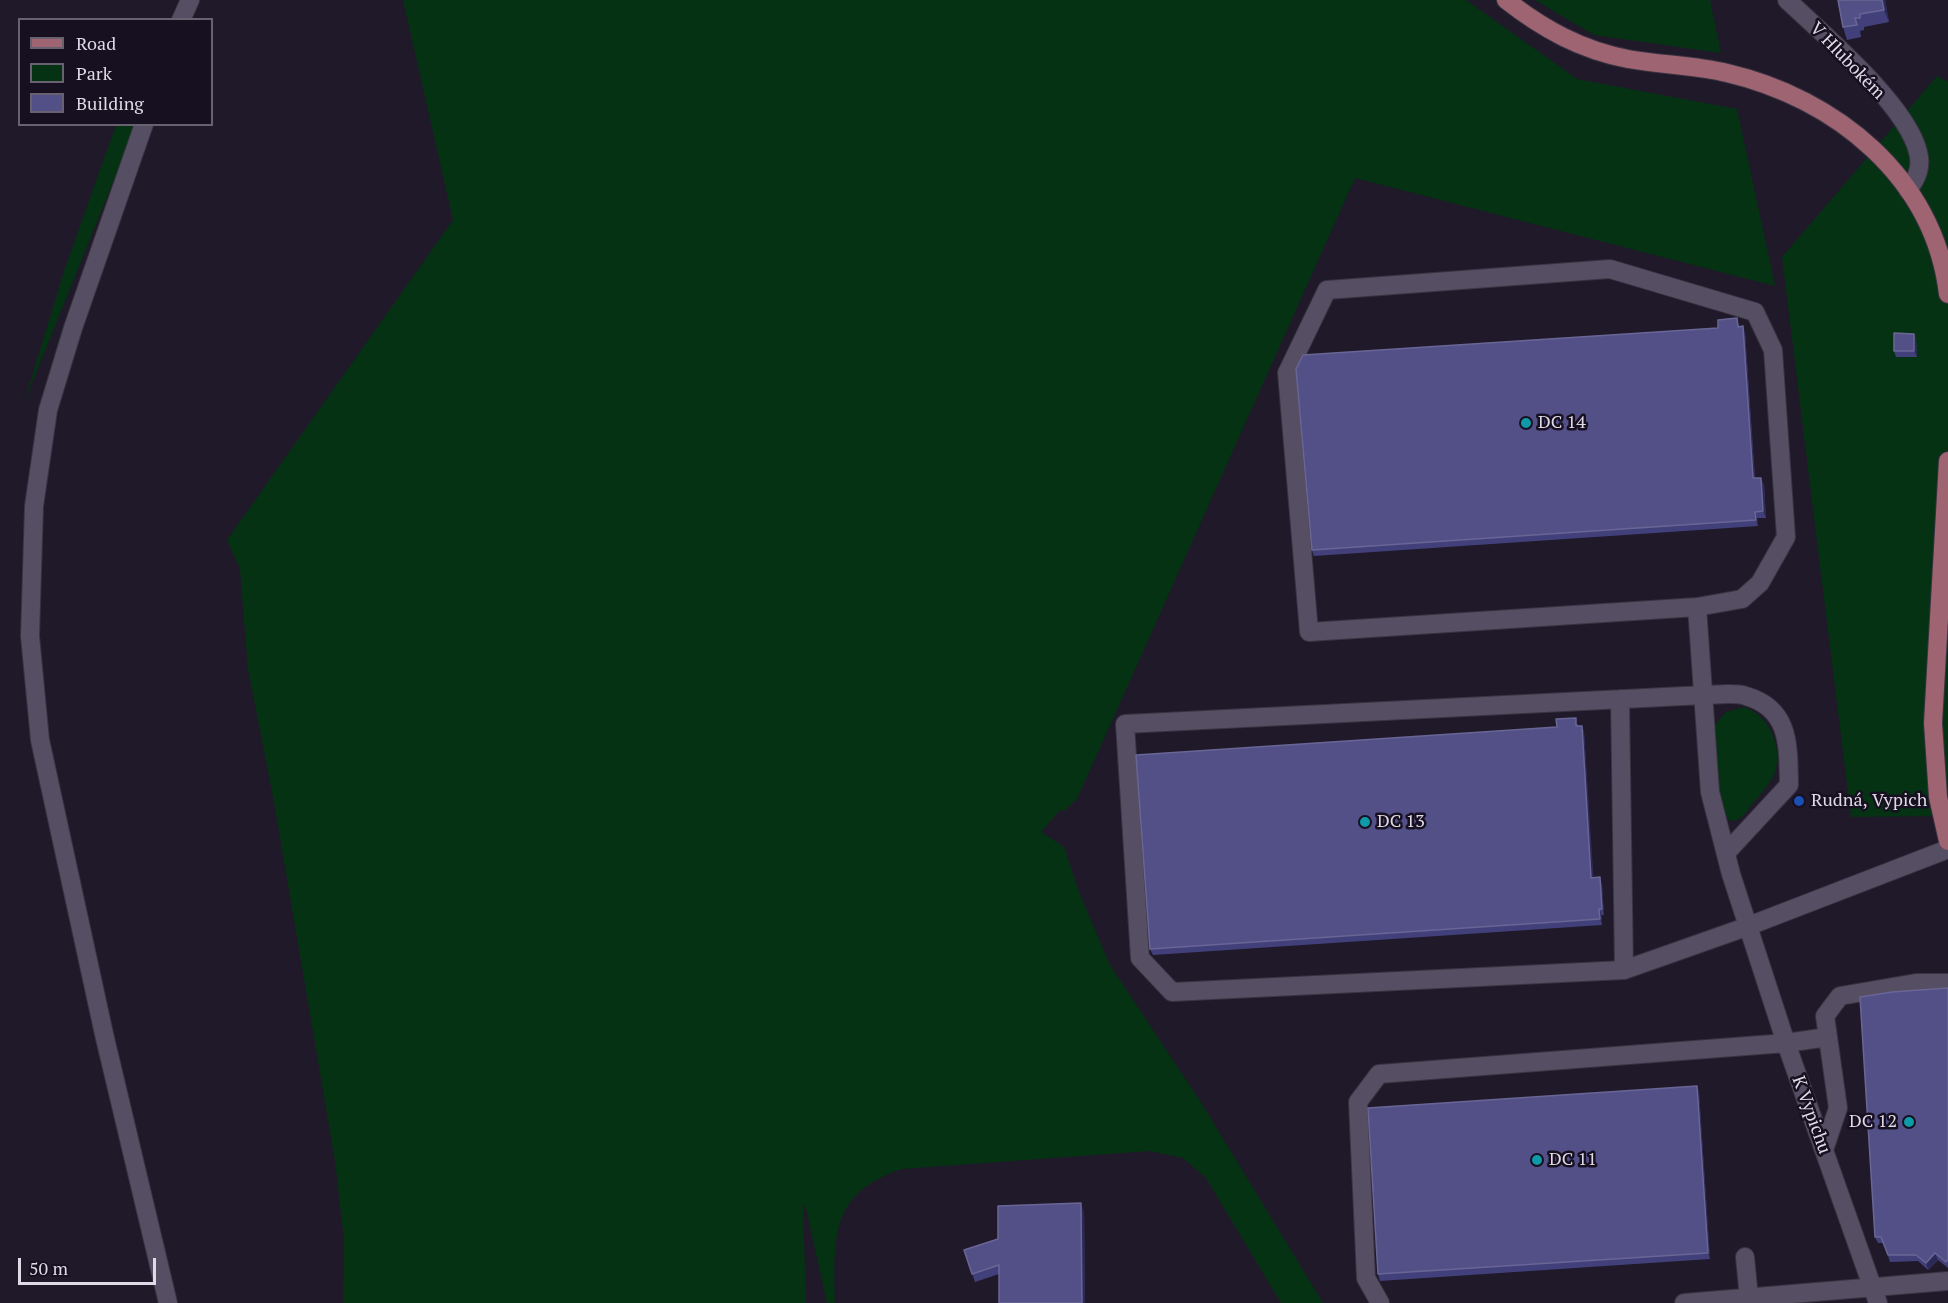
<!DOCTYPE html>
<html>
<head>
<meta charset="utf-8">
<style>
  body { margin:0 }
  #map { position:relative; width:1948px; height:1303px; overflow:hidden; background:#20192a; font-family:"PT Serif",serif }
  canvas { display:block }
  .legend { position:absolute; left:18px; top:18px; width:195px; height:108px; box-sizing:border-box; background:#171021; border:2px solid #676170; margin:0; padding:8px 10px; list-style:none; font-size:18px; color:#dfdae6 }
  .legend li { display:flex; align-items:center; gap:12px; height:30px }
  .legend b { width:30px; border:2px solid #676170 }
  .scale { position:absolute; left:18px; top:1258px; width:138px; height:27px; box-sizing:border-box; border:3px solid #dfdae6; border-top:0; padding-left:8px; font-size:18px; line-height:21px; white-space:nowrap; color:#dfdae6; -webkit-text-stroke:4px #171021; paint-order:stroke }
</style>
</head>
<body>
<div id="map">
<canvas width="1948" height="1303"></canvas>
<ul class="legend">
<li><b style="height:8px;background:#9f6472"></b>Road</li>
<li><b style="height:16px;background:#053213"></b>Park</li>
<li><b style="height:16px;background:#535087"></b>Building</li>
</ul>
<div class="scale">50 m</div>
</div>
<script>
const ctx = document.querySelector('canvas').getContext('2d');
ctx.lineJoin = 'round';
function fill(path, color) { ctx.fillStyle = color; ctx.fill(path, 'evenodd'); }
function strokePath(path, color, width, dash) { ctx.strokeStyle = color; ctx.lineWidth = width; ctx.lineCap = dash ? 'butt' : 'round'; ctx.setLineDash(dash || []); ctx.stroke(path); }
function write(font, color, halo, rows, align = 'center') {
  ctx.font = font + ' "PT Serif",serif'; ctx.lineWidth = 5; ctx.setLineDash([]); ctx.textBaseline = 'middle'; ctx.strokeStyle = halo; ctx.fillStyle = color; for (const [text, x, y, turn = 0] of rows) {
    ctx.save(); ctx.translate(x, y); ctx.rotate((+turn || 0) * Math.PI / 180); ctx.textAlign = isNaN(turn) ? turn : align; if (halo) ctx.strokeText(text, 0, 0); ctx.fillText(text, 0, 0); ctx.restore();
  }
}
const green = new Path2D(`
  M403 0H1466L1577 79 1737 109 1775 286 1355 178 1077 799 1063 812 1061 809 1041 832 1064 847 1079 892 1110 965 1202 1104 1323 1303H1281L1206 1178 1183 1158 1150 1151 902 1169C829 1193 834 1238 835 1303H827L805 1204 803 1210 806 1303H343L344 1240 335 1161 274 802 248 669 240 569 227 540 453 220Z
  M1535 0H1710L1721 53 1594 35Z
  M1937 76 1948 82V816L1851 817 1782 257Z
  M116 125H136L24 403 64 271Z
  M1744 707C1771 716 1785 751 1773 777 1768 786 1760 795 1753 803 1749 808 1744 817 1737 820 1731 822 1725 819 1720 815L1713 727 1726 712Z`);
const minor = new Path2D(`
  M1787 0C1823 34 1907 105 1918 152 1922 167 1917 178 1908 190
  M181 20 190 0
  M144 124 73 328 48 410 34 506 30 636 40 740 104 1034 168 1303
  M1610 269 1755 312 1773 350 1786 537 1760 583 1742 599 1697 607 1309 632 1287 373 1327 290Z
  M1697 607 1710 792 1731 874 1786 1043 1878 1303
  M1620 699 1624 970
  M1726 853 1789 785C1788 747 1791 709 1746 696 1734 692 1717 695 1704 695L1125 724 1140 958 1172 992 1624 970 1746 927 1948 849
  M1824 1150 1838 1108 1825 1016 1840 996 1916 983H1948
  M1745 1257 1749 1298
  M1380 1303 1366 1278 1358 1102 1379 1074 1786 1043 1828 1037
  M1684 1303 1948 1281`);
const major = new Path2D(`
  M1506 0C1543 29 1581 50 1628 59 1661 65 1695 65 1727 73 1835 98 1934 177 1948 294
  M1948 461 1933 723 1938 797 1948 841`);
const wall = new Path2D(`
  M1838 0H1885L1889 22 1864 27V30L1860 31 1861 37 1847 40 1843 27Z
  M1739 324V326L1745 332 1755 478 1764 484 1766 518H1757L1758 526 1314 556 1312 550 1718 328Z
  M1914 334 1916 340 1917 357H1896L1894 351Z
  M1578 724V726H1582L1584 732 1593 878 1602 884 1604 915H1602V925L1153 955 1150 949 1557 727Z
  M1948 988V1268L1938 1260 1928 1270 1918 1261 1890 1262 1884 1243H1878L1875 1237Z
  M1697 1086 1699 1092 1710 1259 1380 1281 1378 1274Z
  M1084 1212 1085 1303H999V1274L975 1282 964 1250Z`);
const shadedWall = new Path2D(`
  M1882 0H1885L1889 22 1884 10Z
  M1743 326 1745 332 1755 485 1753 478Z
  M1914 334 1916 340 1917 357 1914 351Z
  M1761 478 1764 484 1766 518 1763 511Z
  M1755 512 1757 518 1758 526 1756 520Z
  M1582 726 1584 732 1594 884 1591 878Z
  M1600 877 1602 884 1604 915 1602 909Z
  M1599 909 1602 915V925L1600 919Z
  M1697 1086 1699 1092 1710 1259 1708 1253Z
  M1081 1203 1084 1212 1085 1303H1082Z
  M1935 1253 1938 1260 1928 1270 1926 1263Z`);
const building = new Path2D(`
  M1838 0H1882L1884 10 1860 14V18H1855L1857 25 1843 27Z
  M1737 318 1738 327 1743 326 1753 478H1761L1763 511 1755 512 1756 520 1312 550 1296 369 1303 355 1718 328V320Z
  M1894 333 1914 334V351H1894Z
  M1576 718V726H1582L1591 878 1600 877 1602 909H1599L1600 919 1150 949 1136 755 1557 727 1556 719Z
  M1948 988V1259L1946 1262 1935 1253 1926 1263 1916 1255H1888L1881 1237H1875L1860 997 1892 992Z
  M1697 1086 1708 1253 1378 1274 1368 1108Z
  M1081 1203 1082 1303H999V1265L972 1274 964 1250 998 1239V1206Z`);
const markers = [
  [1526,423,6,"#0f9aa8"],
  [1799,801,6,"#1a4fb4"],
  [1365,822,6,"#0f9aa8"],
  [1909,1122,6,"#0f9aa8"],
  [1537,1160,6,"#0f9aa8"]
];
const streetNames = [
  ["V Hlubokém",1847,61,46],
  ["K Vypichu",1811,1115,70]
];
const poiNames = [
  ["DC 14",1538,423],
  ["Rudná, Vypich",1811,801],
  ["DC 13",1377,822],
  ["DC 12",1897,1122,"right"],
  ["DC 11",1549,1160]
];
fill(green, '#053213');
strokePath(minor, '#393341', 20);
strokePath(major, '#393341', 20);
strokePath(minor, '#564e63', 18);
strokePath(major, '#9f6472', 18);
fill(wall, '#42407b');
fill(shadedWall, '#2d2956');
fill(building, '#535087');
strokePath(building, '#696696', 1.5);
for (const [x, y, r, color] of markers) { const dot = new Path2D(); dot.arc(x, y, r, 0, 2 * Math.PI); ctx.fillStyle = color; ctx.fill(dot); strokePath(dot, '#171021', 2); }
write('18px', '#dfdae6', '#171021', streetNames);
write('18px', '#dfdae6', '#171021', poiNames, 'left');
</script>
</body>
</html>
